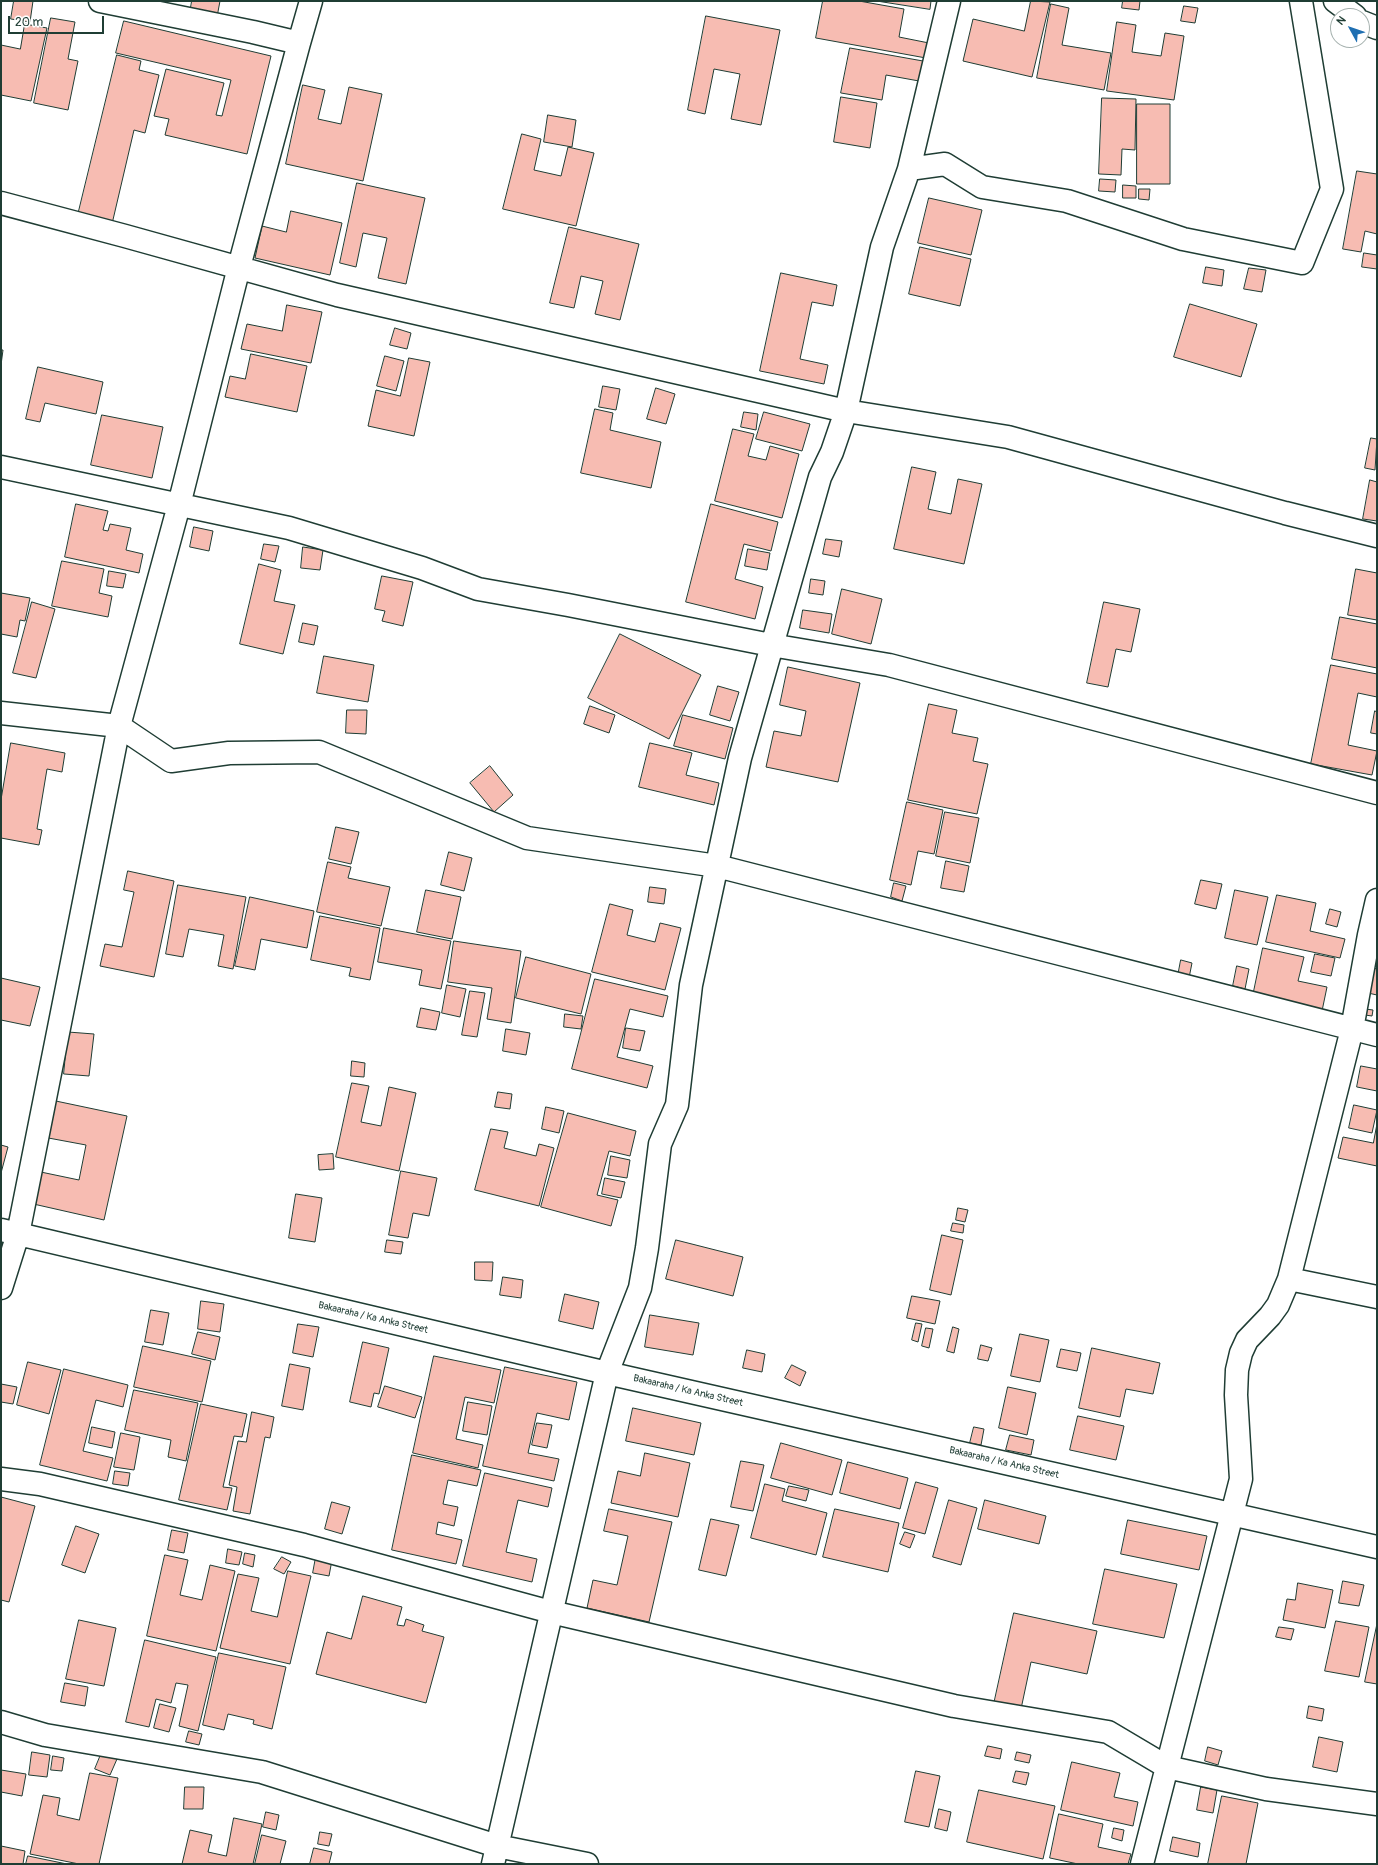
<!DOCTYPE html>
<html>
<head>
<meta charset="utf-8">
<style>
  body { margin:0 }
  #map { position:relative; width:1378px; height:1865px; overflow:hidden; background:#fff; font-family:Pangolin,sans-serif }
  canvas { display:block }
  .frame { position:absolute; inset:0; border:2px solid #1f3d34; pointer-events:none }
  .north { position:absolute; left:1330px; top:8px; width:40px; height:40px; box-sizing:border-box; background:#fff; border:1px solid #a5b1ae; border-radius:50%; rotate:310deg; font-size:11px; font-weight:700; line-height:16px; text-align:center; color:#1f3d34 }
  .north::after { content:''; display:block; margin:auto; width:14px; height:18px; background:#1f6fb2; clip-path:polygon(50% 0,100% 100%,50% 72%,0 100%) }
  .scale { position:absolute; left:8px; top:16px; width:96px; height:18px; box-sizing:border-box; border:2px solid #1f3d34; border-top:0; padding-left:5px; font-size:12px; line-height:14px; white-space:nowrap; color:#1f3d34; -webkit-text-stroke:3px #fff; paint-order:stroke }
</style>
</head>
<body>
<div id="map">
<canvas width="1378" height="1865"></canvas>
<div class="frame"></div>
<div class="north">N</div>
<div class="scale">20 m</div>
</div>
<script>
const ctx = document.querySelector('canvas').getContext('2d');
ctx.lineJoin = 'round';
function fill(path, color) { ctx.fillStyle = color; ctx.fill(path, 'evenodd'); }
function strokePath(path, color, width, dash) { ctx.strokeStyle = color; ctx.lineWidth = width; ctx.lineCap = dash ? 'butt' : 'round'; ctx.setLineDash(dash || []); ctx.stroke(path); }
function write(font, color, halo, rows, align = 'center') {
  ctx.font = font + ' Pangolin,sans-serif'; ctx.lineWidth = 4; ctx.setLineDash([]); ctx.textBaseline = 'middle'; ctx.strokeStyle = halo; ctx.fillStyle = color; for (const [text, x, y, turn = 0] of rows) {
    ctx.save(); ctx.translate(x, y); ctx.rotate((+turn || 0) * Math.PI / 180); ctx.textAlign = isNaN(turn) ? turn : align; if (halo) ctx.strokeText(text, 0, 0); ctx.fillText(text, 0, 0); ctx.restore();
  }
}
const building = new Path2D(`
  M14 1H33L30 22 11 19Z
  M192 1H220L217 17 190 13Z
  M823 1H859L904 9 899 37 929 43 926 58 816 38Z
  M877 1H931L930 9Z
  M1031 1 1050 2 1032 77 963 61 973 19 1024 31Z
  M1123 1H1140L1139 10 1122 8Z
  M1051 4 1069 8 1062 45 1111 53 1104 90 1037 78Z
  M1184 6 1198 8 1195 23 1181 21Z
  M706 16 780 30 761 125 731 119 740 74 714 69 705 114 688 110Z
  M51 18 75 22 68 59 78 61 68 110 34 103Z
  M124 21 271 56 247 154 165 135 169 119 154 116 166 69 224 83 216 115 222 116 231 80 116 53Z
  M1117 22 1136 25 1132 52 1161 56 1165 33 1184 36 1174 100 1107 91Z
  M25 24 47 28 31 101 1 95V45L20 49Z
  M850 48 923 61 919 81 886 75 882 100 841 93Z
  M117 55 141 61 139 70 159 75 145 133 134 130 112 224 78 215Z
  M303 85 325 90 318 119 341 124 349 87 382 94 363 181 286 164Z
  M841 97 877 103 870 148 834 142Z
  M1102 98 1136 99 1135 150 1122 149 1121 175 1099 174Z
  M1137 104H1170V184H1137Z
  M548 115 576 120 572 147 544 142Z
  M522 134 541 139 534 170 561 176 568 147 594 153 576 226 503 209Z
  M1357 171 1377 174V234L1365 231 1361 252 1343 249Z
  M1100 179 1116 180 1115 192 1099 191Z
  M357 183 425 198 406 284 378 278 387 238 363 233 356 267 340 263Z
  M1123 185 1136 186V198H1123Z
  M1139 189H1150L1149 200 1139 199Z
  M929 198 982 210 971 255 918 243Z
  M291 211 342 223 330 275 255 258 262 226 286 232Z
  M569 227 639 244 620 320 595 314 603 281 581 276 574 308 550 303Z
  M920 247 971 259 960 306 909 294Z
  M1364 253 1377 255V269L1362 267Z
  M1206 267 1224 270 1222 286 1203 283Z
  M1249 268 1266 270 1262 292 1244 289Z
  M781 273 837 285 833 306 812 302 800 359 828 365 824 384 760 371Z
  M1190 304 1257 324 1241 377 1174 357Z
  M287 305 322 312 311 363 241 349 247 324 282 331Z
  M395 328 411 333 407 349 390 345Z
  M1 350H3L1 365Z
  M251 354 307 366 297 412 225 397 230 376 245 379Z
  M385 356 404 361 396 391 377 386Z
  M409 358 430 362 414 436 368 426 376 390 400 396Z
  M38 367 103 382 96 414 45 403 40 422 26 419Z
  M603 386 620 389 616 410 599 407Z
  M656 388 675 394 666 424 647 419Z
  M595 409 613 413 610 430 661 442 651 488 581 473Z
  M744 412 758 414 756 430 741 427Z
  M764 412 810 424 802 451 756 439Z
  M102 415 163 427 152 478 91 465Z
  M733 429 754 434 748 456 766 460 770 446 799 454 782 518 715 501Z
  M1371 438 1377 439 1375 470 1365 468Z
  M912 467 936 472 928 509 951 514 958 479 982 484 964 564 894 549Z
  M1370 480 1377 482V521L1363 519Z
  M76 504 108 511 103 530 108 531 110 524 131 528 126 550 143 554 139 573 65 557Z
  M711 504 778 522 771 551 744 544 735 579 763 587 755 619 686 602Z
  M194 527 213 531 209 551 190 547Z
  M826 539 842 541 839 557 823 554Z
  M264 544 279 546 275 562 261 559Z
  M303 547 323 550 320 570 301 568Z
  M748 549 770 553 767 570 745 566Z
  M62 561 104 569 99 593 112 596 108 617 52 606Z
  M259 564 281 570 274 601 295 605 283 654 240 644Z
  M1356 569 1377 573V620L1348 615Z
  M109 571 126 574 123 588 107 586Z
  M382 576 413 582 403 626 382 621 385 611 375 609Z
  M811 579 825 581 823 595 809 593Z
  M842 589 882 599 871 644 832 634Z
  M1 593 30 598 25 621 20 620 17 637 1 634Z
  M32 602 55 609 36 678 13 673Z
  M1104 602 1140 609 1131 652 1116 649 1108 687 1087 683Z
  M803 610 832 614 829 633 800 628Z
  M1340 617 1377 624V668L1332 659Z
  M303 623 318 626 314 645 299 642Z
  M620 634 701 675 669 739 588 698Z
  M324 656 374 665 368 702 317 693Z
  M1331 665 1377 674V697L1358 693 1348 745 1377 751 1372 775 1311 764Z
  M788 667 860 683 838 782 766 767 774 731 801 736 806 711 780 705Z
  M718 686 739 692 730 721 710 715Z
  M929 704 957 710 952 733 978 738 973 761 988 764 977 814 908 800Z
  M590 706 615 715 609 733 584 724Z
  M347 710H367L366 734 346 733Z
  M1375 711 1377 712V734L1371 733Z
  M683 715 733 728 725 759 674 746Z
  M11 743 65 753 62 772 47 769 37 829 42 830 39 845 1 838V800Z
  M650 743 692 753 686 775 719 783 714 805 639 787Z
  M490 766 513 795 494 812 470 783Z
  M907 802 943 810 934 854 918 851 911 885 890 880Z
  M945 812 979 818 970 863 936 856Z
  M336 827 359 832 351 864 329 859Z
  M449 852 472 858 464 891 441 885Z
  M946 861 969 866 964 892 941 888Z
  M328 862 351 867 348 878 390 887 381 926 317 912Z
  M128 871 174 881 154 977 100 966 105 944 122 947 134 892 124 890Z
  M1201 880 1222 884 1216 909 1195 904Z
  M894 883 906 886 902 901 891 897Z
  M178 885 246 897 233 969 218 966 224 935 189 929 183 957 166 954Z
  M650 887 666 889 664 904 648 902Z
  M426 890 461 897 452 939 417 932Z
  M1235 890 1268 897 1257 945 1225 938Z
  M1277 895 1316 903 1310 931 1345 939 1340 958 1266 942Z
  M250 897 314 911 307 948 261 939 255 970 235 966Z
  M610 904 633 910 627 935 655 942 660 923 681 928 665 990 592 972Z
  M1330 909 1341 912 1337 927 1326 924Z
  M320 916 380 928 370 980 349 976 351 968 311 960Z
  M384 928 451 941 441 989 419 985 422 970 378 962Z
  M454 941 521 951 511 1023 487 1019 492 988 448 982Z
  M1263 948 1304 957 1298 981 1327 987 1322 1011 1253 996Z
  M1315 954 1335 958 1331 976 1311 972Z
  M526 957 591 974 581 1014 516 998Z
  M1181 960 1192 963 1189 978 1178 976Z
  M1237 966 1249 969 1245 989 1233 986Z
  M1373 968 1377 969V995L1368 993Z
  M1 978 40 987 30 1026 1 1020Z
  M595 979 668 996 663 1017 630 1009 617 1057 653 1066 647 1088 572 1069Z
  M447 985 466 989 460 1017 442 1013Z
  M470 991 485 993 477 1037 462 1035Z
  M421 1008 440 1012 436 1030 417 1027Z
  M1365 1009 1373 1010 1372 1016 1365 1015Z
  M565 1014 583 1016 581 1029 564 1027Z
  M626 1028 645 1031 640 1051 623 1048Z
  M506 1029 530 1033 526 1055 503 1051Z
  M68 1032 94 1034 89 1076 64 1074Z
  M352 1061 365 1063 364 1077 351 1076Z
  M1361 1066 1377 1069V1091L1357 1087Z
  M352 1083 369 1086 361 1122 381 1126 389 1087 416 1093 399 1171 336 1157Z
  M498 1092 512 1094 510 1109 495 1107Z
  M51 1100 127 1116 104 1220 29 1203 36 1171 79 1180 86 1145 43 1137Z
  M1354 1105 1377 1110 1372 1133 1349 1128Z
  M546 1107 564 1111 559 1133 542 1129Z
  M568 1113 636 1131 630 1156 609 1151 597 1195 618 1200 611 1226 541 1207Z
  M1377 1124V1166L1338 1158 1343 1137 1373 1143Z
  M491 1129 508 1132 504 1148 536 1156 539 1144 554 1148 539 1206 475 1190Z
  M1 1145 8 1147 1 1173Z
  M333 1154 334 1169 319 1170 318 1155Z
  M611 1156 630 1160 627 1178 608 1175Z
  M401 1171 437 1178 429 1216 413 1213 408 1238 389 1235Z
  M605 1178 625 1182 621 1198 602 1194Z
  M296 1194 322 1198 315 1242 289 1238Z
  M958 1208 968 1210 965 1222 956 1220Z
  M953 1223 964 1225 963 1233 951 1231Z
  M942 1235 963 1240 951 1295 930 1290Z
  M387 1240 403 1242 401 1254 385 1252Z
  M676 1240 743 1257 733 1296 666 1279Z
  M475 1262H493L492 1281 475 1280Z
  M503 1277 523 1280 521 1298 500 1295Z
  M565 1294 599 1302 593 1329 559 1321Z
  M912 1296 940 1301 935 1324 907 1318Z
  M201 1301 224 1304 220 1332 198 1329Z
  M151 1310 169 1313 163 1345 145 1342Z
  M650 1315 699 1323 693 1355 645 1347Z
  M916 1323 922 1324 918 1342 912 1340Z
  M298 1324 319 1327 313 1357 293 1353Z
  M953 1327 959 1329 954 1353 947 1351Z
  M926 1328 933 1329 929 1348 922 1346Z
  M198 1332 220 1337 215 1360 192 1354Z
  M1020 1334 1049 1340 1040 1382 1011 1376Z
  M363 1342 389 1348 379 1394 374 1393 371 1407 350 1402Z
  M981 1345 992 1348 988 1361 978 1359Z
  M143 1346 211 1361 202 1402 134 1387Z
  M1092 1348 1160 1363 1153 1394 1126 1389 1120 1417 1079 1408Z
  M1061 1349 1081 1353 1077 1371 1057 1367Z
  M747 1350 765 1354 762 1372 743 1368Z
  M434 1356 501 1370 494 1403 465 1397 456 1439 483 1445 478 1468 413 1453Z
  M28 1362 61 1370 49 1414 17 1405Z
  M290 1364 310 1368 303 1410 282 1406Z
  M792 1365 806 1372 800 1386 785 1378Z
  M505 1367 577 1382 569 1420 537 1413 528 1453 559 1459 554 1481 483 1466Z
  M64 1369 128 1385 123 1407 96 1400 83 1451 113 1458 107 1481 40 1465Z
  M1 1384 17 1387 13 1404 1 1402Z
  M385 1386 422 1397 415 1418 378 1407Z
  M1008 1387 1036 1393 1027 1435 999 1428Z
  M134 1390 198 1403 186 1461 168 1457 171 1440 125 1430Z
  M468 1402 492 1406 487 1435 463 1431Z
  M201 1404 247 1414 242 1437 234 1436 223 1487 232 1488 227 1510 179 1500Z
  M633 1408 701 1423 694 1455 626 1441Z
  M252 1412 274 1417 270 1438 265 1437 250 1514 233 1511 237 1487 229 1485 238 1441 246 1442Z
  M1078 1416 1124 1426 1116 1460 1070 1450Z
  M537 1423 552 1425 547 1448 532 1445Z
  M92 1427 115 1432 112 1448 89 1443Z
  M974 1427 984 1429 981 1445 970 1443Z
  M121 1433 140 1437 134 1470 114 1467Z
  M1010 1435 1034 1440 1031 1455 1006 1450Z
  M781 1443 842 1460 832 1495 771 1478Z
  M645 1453 690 1463 678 1517 611 1503 618 1471 640 1476Z
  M412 1455 481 1470 477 1486 448 1480 443 1504 458 1507 454 1526 438 1522 436 1534 462 1540 456 1564 392 1550Z
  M741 1461 764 1465 753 1511 731 1507Z
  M848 1462 908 1478 900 1509 840 1493Z
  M115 1471 130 1473 128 1486 113 1484Z
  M485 1473 552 1488 548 1507 518 1500 506 1552 537 1559 532 1582 463 1566Z
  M916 1482 938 1488 925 1534 903 1528Z
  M765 1484 785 1489 782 1501 827 1513 816 1555 751 1538Z
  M789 1486 809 1490 806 1501 786 1496Z
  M1 1497 35 1506 9 1602 1 1600Z
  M949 1500 977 1508 961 1565 933 1557Z
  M985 1500 1046 1516 1039 1544 978 1529Z
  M332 1502 350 1507 342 1534 325 1529Z
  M609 1509 672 1522 649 1622 587 1608 593 1580 617 1585 628 1536 604 1531Z
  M835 1509 899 1523 888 1572 823 1557Z
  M711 1519 739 1525 726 1576 699 1570Z
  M1128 1520 1207 1536 1199 1570 1121 1554Z
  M76 1526 99 1534 85 1573 62 1565Z
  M172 1530 188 1533 184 1553 168 1550Z
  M905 1532 915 1535 910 1548 900 1544Z
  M228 1549 242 1552 239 1565 226 1563Z
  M245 1553 255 1555 253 1567 243 1564Z
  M165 1555 188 1560 180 1595 202 1600 210 1565 235 1571 216 1651 147 1636Z
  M282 1557 291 1562 284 1574 274 1569Z
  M316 1557 332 1560 329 1576 313 1573Z
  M1105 1569 1177 1584 1164 1638 1093 1624Z
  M288 1571 311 1576 290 1664 220 1648 238 1574 259 1578 251 1611 277 1617Z
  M1343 1581 1364 1585 1359 1606 1339 1603Z
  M1298 1583 1333 1590 1325 1628 1283 1620 1287 1599 1295 1600Z
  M363 1596 402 1607 397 1625 404 1626 406 1619 424 1625 422 1631 444 1637 426 1703 316 1674 327 1632 351 1639Z
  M1014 1613 1097 1631 1087 1674 1031 1662 1021 1709 994 1704Z
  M79 1620 116 1628 104 1686 66 1679Z
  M1336 1621 1369 1627 1359 1677 1325 1671Z
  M1377 1624V1684L1365 1682Z
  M1279 1627 1294 1629 1291 1640 1276 1637Z
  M145 1640 216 1657 198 1731 179 1726 188 1685 176 1683 171 1703 156 1699 149 1727 126 1722Z
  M219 1653 286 1667 272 1729 253 1724 254 1720 228 1714 224 1730 203 1725Z
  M65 1683 88 1687 85 1706 61 1702Z
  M160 1704 176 1708 169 1732 154 1728Z
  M1309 1706 1324 1709 1322 1721 1307 1718Z
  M189 1731 202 1734 199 1745 186 1742Z
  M1319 1737 1343 1742 1337 1772 1313 1767Z
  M988 1746 1002 1749 1000 1759 985 1756Z
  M1208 1747 1222 1751 1218 1765 1205 1761Z
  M32 1752 50 1755 47 1777 29 1775Z
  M102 1752 117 1759 110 1775 95 1769Z
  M1017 1752 1031 1755 1029 1763 1015 1760Z
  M53 1756 64 1758 62 1771 51 1770Z
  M1072 1762 1120 1773 1114 1797 1138 1802 1133 1826 1061 1810Z
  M1 1770 26 1774 22 1796 1 1792Z
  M916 1771 940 1776 929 1827 905 1822Z
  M1016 1771 1029 1773 1026 1785 1013 1782Z
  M90 1773 118 1778 99 1864H79L30 1854 43 1795 60 1798 57 1815 79 1820Z
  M185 1787H204L203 1809H184Z
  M1201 1787 1217 1790 1213 1813 1197 1810Z
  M979 1790 1055 1806 1043 1859 967 1842Z
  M1222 1796 1258 1803 1246 1864H1208Z
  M939 1809 951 1812 947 1831 935 1828Z
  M266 1812 279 1815 276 1830 263 1827Z
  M1059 1814 1103 1824 1098 1847 1131 1854 1128 1864H1078L1050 1858Z
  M234 1818 262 1824 253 1864H182L190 1830 212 1835 208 1852 226 1856Z
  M1114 1828 1124 1830 1122 1841 1112 1838Z
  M320 1832 332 1834 329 1846 318 1844Z
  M262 1835 286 1841 280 1864H255Z
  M1173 1837 1200 1843 1198 1857 1170 1851Z
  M1 1846 25 1851 23 1864H1Z
  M314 1848 332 1852 329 1864H310Z
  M28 1856 67 1864H26Z`);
const minor = new Path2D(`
  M1335 1 1355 16
  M1362 22 1377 28
  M299 43 311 1
  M909 169 949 1
  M1 203 125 236 337 295 846 411 1008 437 1285 513 1377 536
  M1 467 289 528 422 568 478 589 568 605 771 645 889 665 1377 793
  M1 713 119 726 171 761 229 753 319 752 527 838 717 866 1377 1035
  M1 1230 607 1373 1377 1547
  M1289 1279 1377 1297
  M1 1288 18 1234 119 726 179 505 239 267 299 43 253 32 100 1
  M1 1479 40 1484 304 1545 551 1612 954 1706 1108 1732 1167 1767 1266 1789 1377 1804
  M1 1722 45 1735 262 1772 497 1846 587 1864
  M493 1864 607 1373 640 1288 647 1248 660 1144 677 1105 691 985 740 758 820 477 832 452 846 411 882 247 909 169 945 164 982 187 1067 201 1183 239 1302 263 1332 189 1301 1
  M1142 1864 1241 1479 1236 1395 1237 1370 1241 1353 1247 1340 1270 1316 1278 1305 1289 1279 1352 1029 1369 935 1377 900`);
const streetNames = [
  ["Bakaaraha / Ka Anka Street",373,1318,13],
  ["Bakaaraha / Ka Anka Street",688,1391,13],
  ["Bakaaraha / Ka Anka Street",1004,1463,13]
];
fill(building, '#f7bcb2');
strokePath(building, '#1f3d34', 1);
strokePath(minor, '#1f3d34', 25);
strokePath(minor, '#fff', 22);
write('10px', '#1f3d34', '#fff', streetNames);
</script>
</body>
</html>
